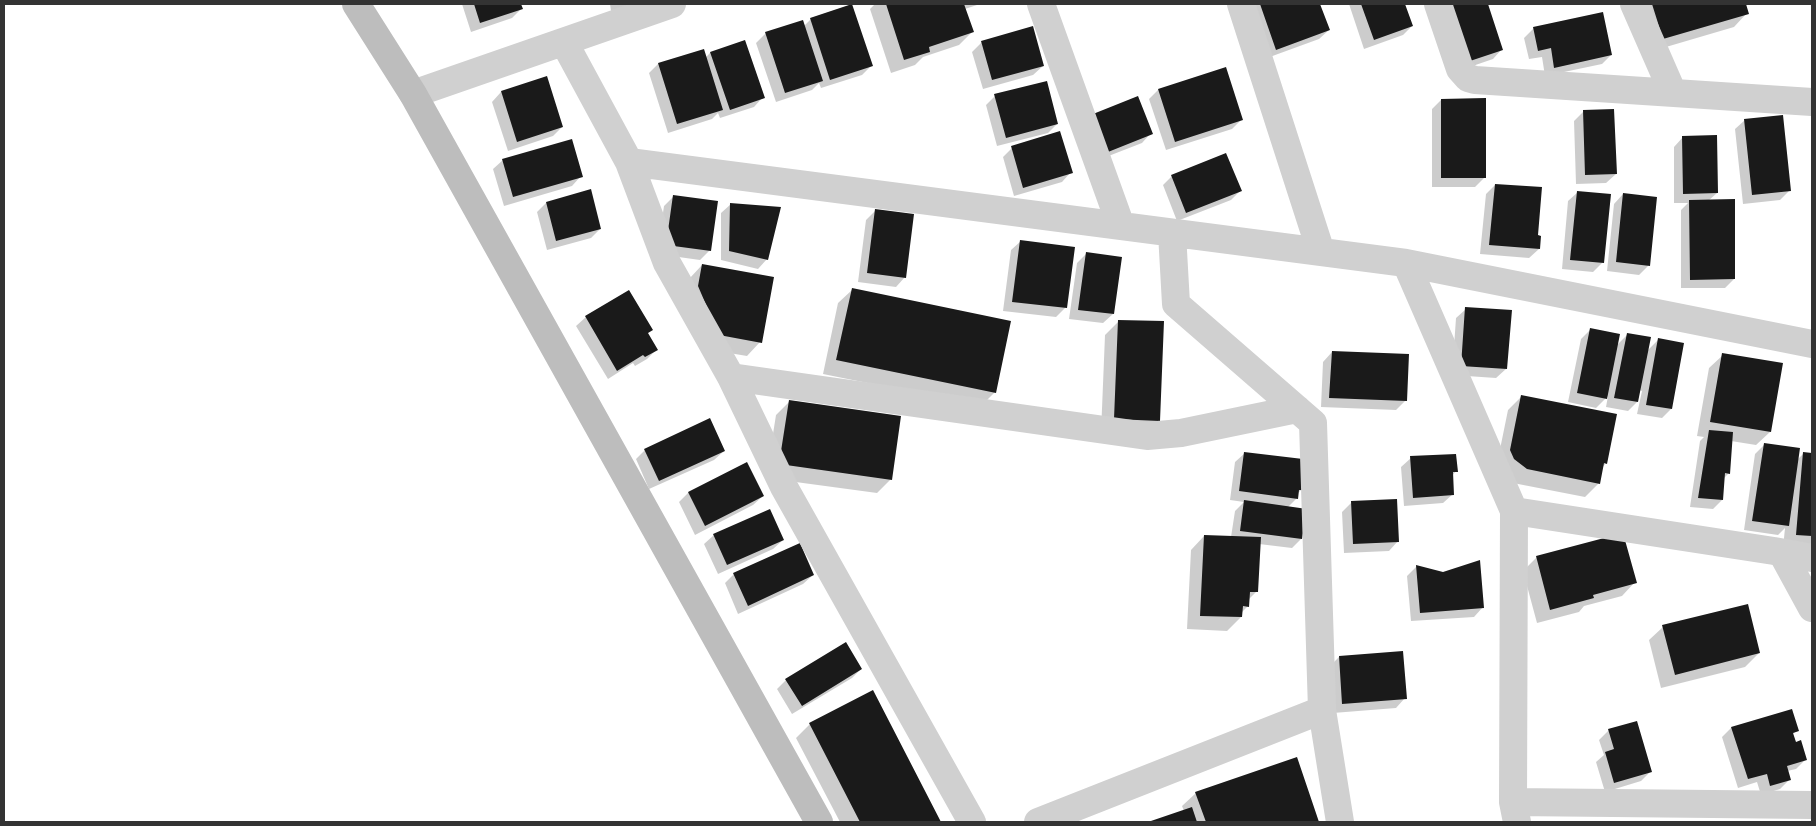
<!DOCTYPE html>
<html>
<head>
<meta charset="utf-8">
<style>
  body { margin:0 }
  #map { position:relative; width:1816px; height:826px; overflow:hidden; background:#fff; font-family:"Public Sans",sans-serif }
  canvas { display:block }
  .frame { position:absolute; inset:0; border:5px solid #333; pointer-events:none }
</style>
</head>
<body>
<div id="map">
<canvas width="1816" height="826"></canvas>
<div class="frame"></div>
</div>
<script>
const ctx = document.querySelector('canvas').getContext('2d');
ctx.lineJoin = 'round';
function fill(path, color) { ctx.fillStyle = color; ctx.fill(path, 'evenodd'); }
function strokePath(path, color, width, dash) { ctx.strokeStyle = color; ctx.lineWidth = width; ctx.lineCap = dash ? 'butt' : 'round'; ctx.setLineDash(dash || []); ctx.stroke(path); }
const shadow = new Path2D(`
  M462 4H520L521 9 512 18 471 32Z
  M610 4H645L611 11Z
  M875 4H980L965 9 972 32 959 45 923 57 915 65 891 73 870 9Z
  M1256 4H1319L1329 30 1319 39 1267 58 1250 10Z
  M1349 4H1404L1412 26 1403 35 1364 49Z
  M1446 4H1487L1502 49 1493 59 1458 71Z
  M1635 4H1744L1747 13 1734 27 1649 52Z
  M811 19 872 65 862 75 821 88 819 83 812 90 776 102 756 43 766 33 804 26Z
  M1534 28 1611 55 1602 64 1545 76 1542 57 1529 59 1524 38Z
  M744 41 763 97 754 107 720 118 718 113 712 119 668 133 649 73 658 64 705 58 710 53Z
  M982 42 1043 66 1033 75 983 89 972 52Z
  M546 78 562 127 553 136 508 151 492 102 501 92Z
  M1158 90 1242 119 1232 129 1166 150 1149 99Z
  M995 96 1057 124 1048 133 997 146 986 105Z
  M1137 97 1151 133 1142 143 1088 164Z
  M1441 100 1485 177 1475 187H1432V109Z
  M1613 111 1616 174 1606 183 1576 184 1574 121 1583 112Z
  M1745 120 1789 191 1780 200 1743 204 1735 129Z
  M1683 137 1717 193 1708 201 1734 279 1725 288H1681V210L1688 203H1674V147Z
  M1012 148 1071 172 1062 182 1014 196 1003 157Z
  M503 160 581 176 572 186 504 206 493 169Z
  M1172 176 1240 191 1231 200 1177 221 1163 185Z
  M1495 185 1537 236 1539 249 1529 258 1480 254 1486 194Z
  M1578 192 1603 262 1593 272 1562 269 1568 201Z
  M1623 194 1648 266 1639 275 1607 271 1614 204Z
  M674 196 710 250 700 260 657 254 664 206Z
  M546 203 600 229 591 238 547 250 537 212Z
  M731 204 767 259 758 269 721 260V213Z
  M875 211 905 277 896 287 858 282 866 220Z
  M1021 241 1073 248 1065 308 1056 317 1003 311 1011 250Z
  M1086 254 1113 314 1103 323 1069 319 1077 263Z
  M702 265 760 342 747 356 705 349 689 279Z
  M852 290 995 392 981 406 823 374 838 303Z
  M1466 309 1506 369 1496 378 1452 375 1456 318Z
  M586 317 647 334 656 350 647 359 635 366 633 363 608 379 576 326Z
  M1119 321 1158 421 1145 434 1101 433 1105 335Z
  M1590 330 1616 346 1628 334 1647 351 1659 339 1682 344 1671 409 1662 418 1637 414 1642 391 1639 390 1637 402 1628 411 1606 407 1608 396 1596 408 1568 402 1581 339Z
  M1332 352 1406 400 1396 410 1321 407 1323 362Z
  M1723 355 1770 432 1756 445 1731 441 1729 473 1723 479 1722 500 1713 509 1690 507 1700 441 1704 437 1697 436 1709 368Z
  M1521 397 1606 463 1602 468 1599 483 1585 497 1513 483 1497 464 1508 410Z
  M789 402 891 479 877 493 766 478 776 415Z
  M1765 444 1797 460 1804 453 1812 454V551L1783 548 1785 528 1778 535 1744 530 1755 454Z
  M645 450 724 451 714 460 649 489 636 459Z
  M1245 453 1301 490 1298 493 1297 498 1288 507 1301 539 1292 548 1259 544 1257 591 1248 600V606L1241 613V617L1227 631 1187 629 1191 550 1204 536 1231 537 1235 511 1244 502 1230 500 1235 462Z
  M1411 458 1456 471 1452 476 1453 494 1443 503 1404 506 1401 467Z
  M747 464 763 496 753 505 695 535 679 502 688 493Z
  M1352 502 1398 541 1389 551 1344 553 1342 512Z
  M714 535 783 540 773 549 718 574 704 544Z
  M1537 557 1635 582 1622 596 1584 606 1579 612 1537 623 1523 571Z
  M1417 566 1483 607 1474 617 1411 621 1407 576Z
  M734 574 813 575 803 584 738 614 725 583Z
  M1663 627 1759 653 1745 667 1661 688 1649 640Z
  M1339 657 1405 698 1396 708 1333 713 1330 666Z
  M861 669 852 678 792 714 777 689 786 680Z
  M873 692 940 822H840L796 738 810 724Z
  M1792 710 1797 730 1792 735 1795 744 1806 759 1796 769 1787 771 1789 780 1780 789 1761 795 1757 782 1738 788 1722 737 1731 728Z
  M1609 730 1651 771 1641 781 1605 792 1596 762 1604 755 1599 740Z
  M1296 758 1318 822H1151L1184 811 1182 806 1196 793Z`);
const building = new Path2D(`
  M474 4H521L523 9 480 23Z
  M852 4 873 66 830 80 810 18Z
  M886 4H964L974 32 929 47 930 52 904 60Z
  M1260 4H1320L1330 30 1276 50Z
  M1361 4H1405L1413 26 1374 40Z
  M1447 4H1488L1503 50 1467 62Z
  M1652 4H1746L1749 14 1663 39Z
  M1603 12 1612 55 1554 68 1551 48 1538 51 1533 27Z
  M803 20 823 81 785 93 765 32Z
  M1033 26 1044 66 992 80 981 41Z
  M745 40 765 98 730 110 710 52Z
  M704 49 723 110 677 124 658 63Z
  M1226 67 1243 120 1175 142 1158 89Z
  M547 76 563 127 517 142 501 91Z
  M1047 81 1058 124 1006 138 994 94Z
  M1138 96 1153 134 1098 156 1083 118Z
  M1486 98V178H1441V99Z
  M1614 109 1617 174 1585 175 1583 110Z
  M1783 115 1791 191 1752 195 1744 119Z
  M1060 131 1073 173 1023 188 1011 146Z
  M1717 135 1718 193 1683 194 1682 136Z
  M572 139 583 177 513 197 502 159Z
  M1226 153 1242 191 1186 213 1171 175Z
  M1495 184 1542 187 1538 235 1541 236 1540 249 1489 245Z
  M591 189 601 229 556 241 546 202Z
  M1577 191 1611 194 1604 263 1570 260Z
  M1623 193 1657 197 1650 266 1616 262Z
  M673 195 718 201 711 251 666 245Z
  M1735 199V279L1690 280 1689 200Z
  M730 203 781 207 768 260 729 251Z
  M875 209 914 214 906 278 867 273Z
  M1020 240 1075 247 1067 308 1012 302Z
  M1086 252 1122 257 1114 314 1078 310Z
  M702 264 774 277 762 343 719 335 698 286Z
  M852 288 1011 321 996 393 836 360Z
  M629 290 653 330 648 333 658 350 645 357 643 355 617 371 585 316Z
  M1465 307 1512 310 1507 369 1461 366Z
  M1118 320 1164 321 1160 421 1114 419Z
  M1590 328 1620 334 1607 399 1577 393Z
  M1627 333 1651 337 1638 402 1614 398Z
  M1658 338 1684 343 1672 409 1646 405Z
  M1332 351 1409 354 1407 401 1329 398Z
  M1722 353 1783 363 1771 432 1710 422Z
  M1521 395 1617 414 1607 464 1604 463 1600 484 1527 469 1514 459 1510 450Z
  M789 400 901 416 892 480 779 464Z
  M710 418 725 451 659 481 644 449Z
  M1709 430 1733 432 1730 474 1725 473 1723 500 1698 498Z
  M1764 443 1800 448 1789 526 1752 521Z
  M1244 452 1303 459 1302 490H1299L1298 499 1239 491Z
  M1803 452 1812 453V536L1796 535Z
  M1456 454 1458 472H1453L1454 495 1413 498 1410 456Z
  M747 462 764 496 705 526 688 492Z
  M1397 499 1399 542 1353 544 1351 501Z
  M1244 500 1307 509 1302 539 1240 531Z
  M770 509 784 540 727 565 713 534Z
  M1623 533 1637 583 1593 595 1594 598 1550 610 1536 556Z
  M1204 535 1261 537 1258 592H1250L1249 607 1243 606 1242 617 1200 616Z
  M800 543 814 575 748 606 733 573Z
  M1480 560 1484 608 1420 613 1416 565 1443 572Z
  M1748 604 1760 653 1675 675 1662 625Z
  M846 642 862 669 802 706 785 679Z
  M1403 651 1407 699 1342 704 1339 656Z
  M873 690 941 822H860L809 723Z
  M1792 709 1799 731 1793 733 1796 742 1801 740 1807 760 1787 766 1791 780 1770 786 1767 774 1748 779 1731 727Z
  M1637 721 1652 772 1614 783 1605 752 1614 749 1608 729Z
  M1297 757 1319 822H1206L1195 792Z
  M1192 807 1197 822H1148Z`);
const street = new Path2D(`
  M1041 4 1121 226
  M1241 4 1321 252
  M1438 4 1460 69 1468 78 1475 80 1812 102
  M1634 4 1673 93
  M564 42 629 162 1406 263 1812 344
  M413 94 672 4
  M629 162 667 263 731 377 784 487 972 822
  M1172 233 1176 304 1313 423 1322 710
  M1406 263 1514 511 1513 802 1517 822
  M731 377 1147 436 1181 433 1297 409
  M1514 511 1774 551 1812 558
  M1782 553 1812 608
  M1513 802 1812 805
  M1038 822 1322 710 1340 822`);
const secondary = new Path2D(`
  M356 4 413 94 819 822`);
fill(shadow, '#0003');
fill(building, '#1a1a1a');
strokePath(street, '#d0d0d0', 28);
strokePath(secondary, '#bdbdbd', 28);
</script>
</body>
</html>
